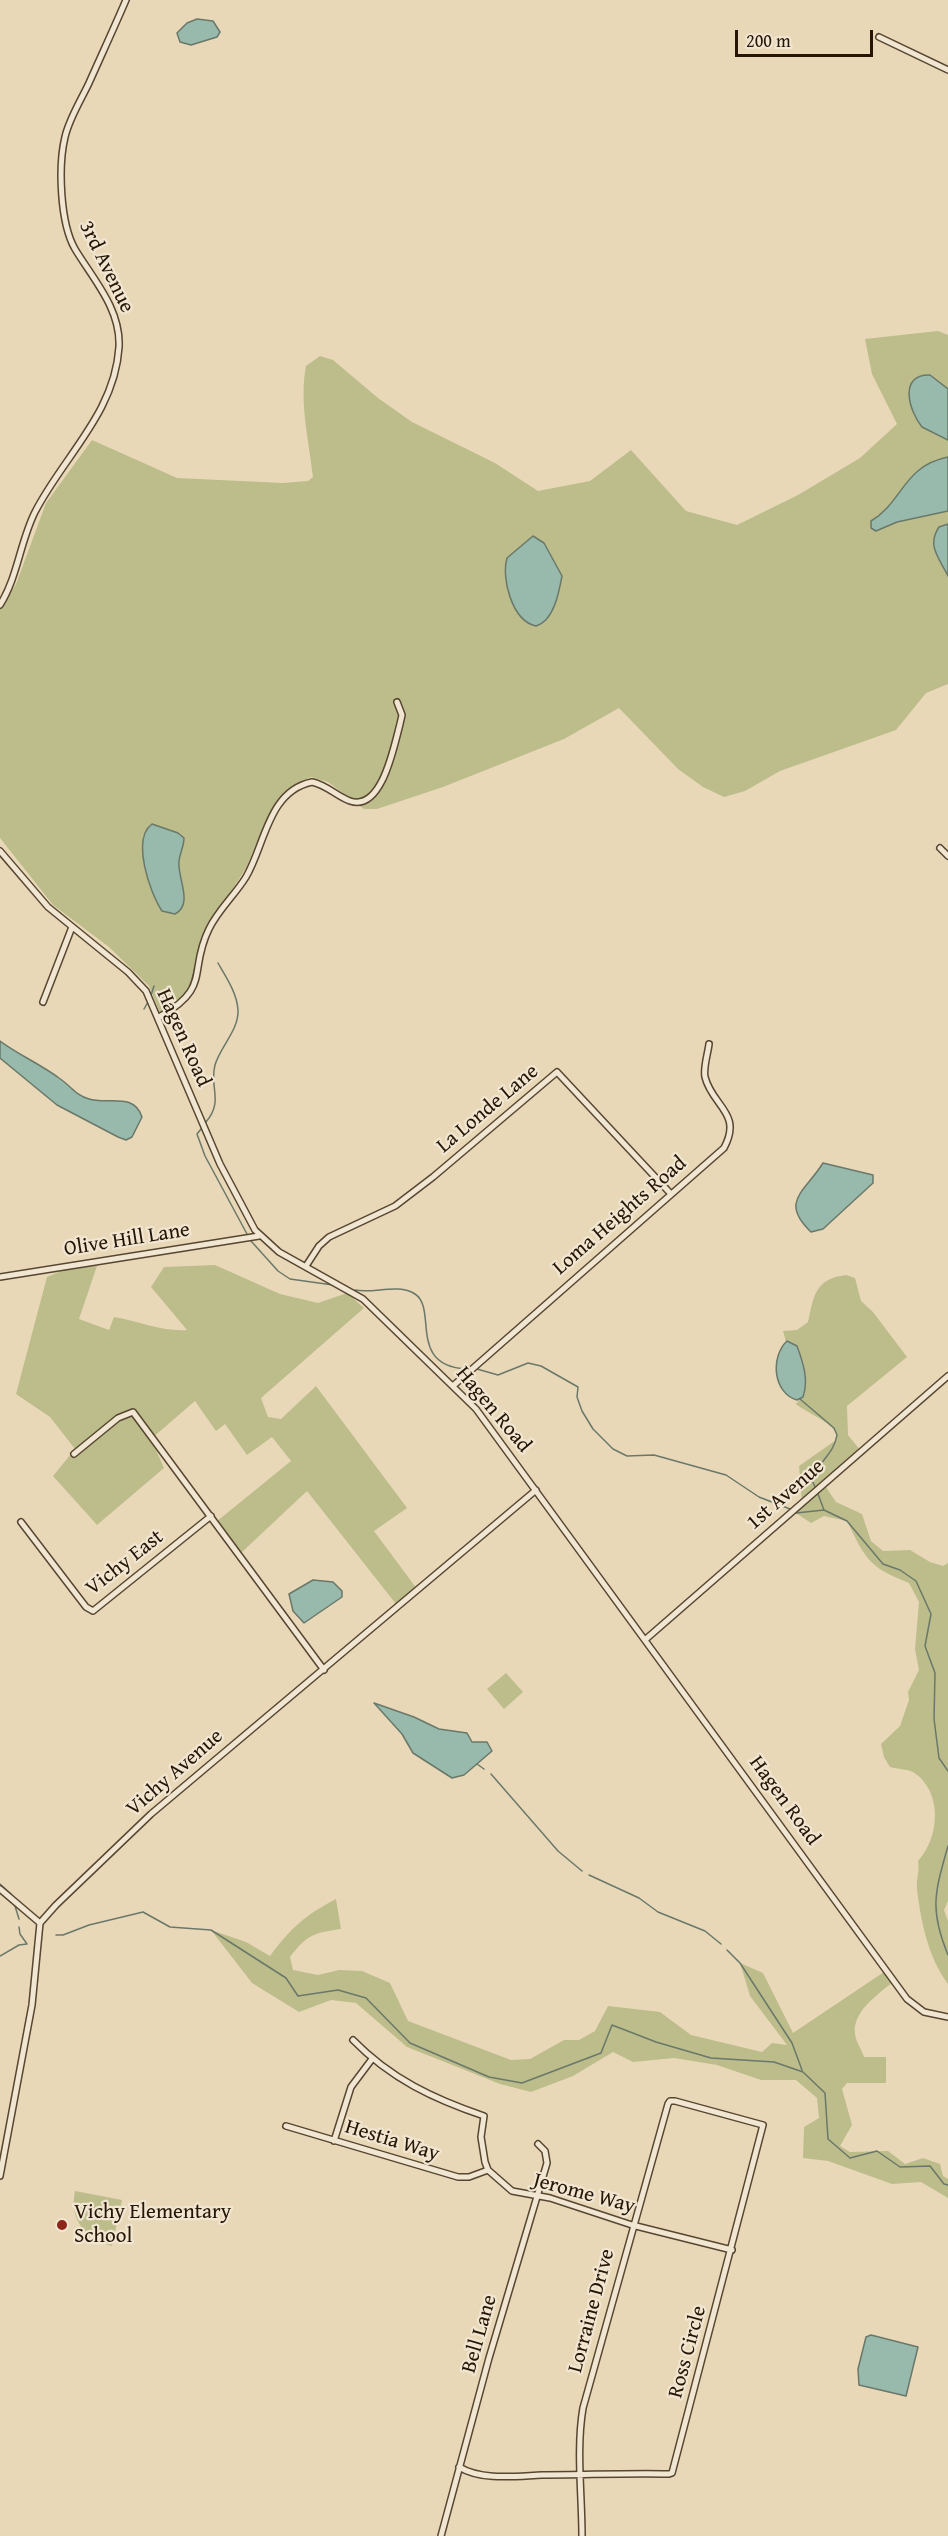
<!DOCTYPE html>
<html>
<head>
<meta charset="utf-8">
<style>
  body { margin:0 }
  #map { position:relative; width:948px; height:2536px; overflow:hidden; background:#e9d8b8; font-family:"Gentium Book Plus",serif }
  canvas { display:block }
  .scale { position:absolute; left:735px; top:30px; width:138px; height:27px; box-sizing:border-box; border:3px solid #261504; border-top:0; padding-left:8px; font-size:18px; line-height:21px; white-space:nowrap; color:#261504; -webkit-text-stroke:4px #f1e6d1; paint-order:stroke }
</style>
</head>
<body>
<div id="map">
<canvas width="948" height="2536"></canvas>
<div class="scale">200 m</div>
</div>
<script>
const ctx = document.querySelector('canvas').getContext('2d');
ctx.lineJoin = 'round';
function fill(path, color) { ctx.fillStyle = color; ctx.fill(path, 'evenodd'); }
function strokePath(path, color, width, dash) { ctx.strokeStyle = color; ctx.lineWidth = width; ctx.lineCap = dash ? 'butt' : 'round'; ctx.setLineDash(dash || []); ctx.stroke(path); }
function write(font, color, halo, rows, align = 'center') {
  ctx.font = font + ' "Gentium Book Plus",serif'; ctx.lineWidth = 4.5; ctx.setLineDash([]); ctx.textBaseline = 'middle'; ctx.strokeStyle = halo; ctx.fillStyle = color; for (const [text, x, y, turn = 0] of rows) {
    ctx.save(); ctx.translate(x, y); ctx.rotate((+turn || 0) * Math.PI / 180); ctx.textAlign = isNaN(turn) ? turn : align; if (halo) ctx.strokeText(text, 0, 0); ctx.fillText(text, 0, 0); ctx.restore();
  }
}
const green = new Path2D(`
  M938 331 948 335V684L926 693 896 730 780 771 745 791 724 797 703 787 678 769 619 708 564 739 443 787 377 809H364L328 782 311 777 290 788 279 801 267 820 246 868 203 935C190 970 205 994 160 1013L149 986 109 947 53 905 0 838V609L16 584 46 503 92 440 177 478 283 483 308 481 313 477C309 441 299 402 306 366L320 356 333 360 378 398 412 422 495 463 538 491 590 481 631 450 686 511 737 525 798 495 860 458 897 424 872 374 865 339Z
  M215 1265 280 1294 318 1303 347 1293 364 1308 261 1398 268 1417 281 1419 316 1386 407 1508 374 1531 417 1589 396 1604 307 1491 241 1553 216 1522 291 1461 272 1437 247 1455 225 1424 216 1431 195 1401 151 1439 164 1468 97 1525 53 1476 75 1449 50 1417 16 1394 47 1277 70 1267 97 1266 79 1319 109 1330 114 1317C138 1321 163 1332 187 1330L151 1287 164 1267Z
  M846 1275 855 1278 861 1301 873 1312 907 1357 847 1406 848 1435 861 1451 824 1484 836 1502 862 1514 871 1541 883 1551 910 1550 930 1562 943 1566 948 1563V1901L944 1910 948 1921V1984C928 1957 921 1922 917 1889 916 1879 920 1871 918 1861 940 1837 943 1791 913 1772 907 1769 897 1769 890 1767L884 1757 881 1744 900 1726 909 1700 908 1692 919 1670 915 1649 919 1602 909 1583C869 1567 866 1560 847 1521L824 1516 811 1523 796 1513 802 1503 799 1466 836 1440 837 1435C831 1421 808 1414 796 1404 799 1400 803 1397 804 1392 809 1378 803 1343 786 1342L783 1331 797 1330 808 1322C814 1295 815 1279 846 1275Z
  M506 1673 523 1692 504 1709 487 1689Z
  M336 1899 341 1929C313 1933 307 1935 290 1957L293 1970 318 1975 339 1970 362 1971 390 1983 408 2021 511 2060 530 2059 564 2040H579L595 2031 608 2006 660 2012 691 2035 762 2052 772 2043 787 2045 750 1996 740 1963 763 1973 793 2033 887 1970 894 1981C879 1994 852 2011 855 2034 856 2042 862 2050 864 2057H886V2083H847L842 2089 852 2125 840 2146 850 2152 888 2151 905 2164 923 2158 940 2164 943 2176 948 2179V2198L921 2182 892 2184 828 2161 803 2158 804 2127 819 2118 817 2098 796 2080H761L717 2065 674 2058 633 2062 613 2052 573 2076 531 2092 500 2084 407 2047 356 2003 331 2000 299 2012 252 1983 211 1930 246 1942 270 1956C290 1929 305 1915 336 1899Z
  M75 2191 122 2200 112 2246C85 2238 69 2220 75 2191Z`);
const water = new Path2D(`
  M197 19 213 21 220 32 217 37 191 45 180 42 177 33 187 23Z
  M930 375 948 389V440L922 427C909 411 898 374 930 375Z
  M948 457V511L897 522 876 531 871 528V521C903 502 903 466 948 457Z
  M948 524V576C940 559 926 546 939 527Z
  M533 536 544 543 562 576C559 592 554 621 536 626 512 621 501 578 507 558Z
  M152 824 178 833 184 838C184 846 180 853 179 861 177 878 194 904 175 914L162 911C150 893 131 839 152 824Z
  M0 1041C19 1055 40 1064 59 1078 71 1086 75 1095 89 1099 108 1105 134 1092 142 1117L132 1137 126 1140 118 1137 57 1105 0 1058Z
  M823 1163 873 1175V1183L823 1229 811 1232C779 1201 805 1192 823 1163Z
  M787 1341 797 1346C803 1362 809 1380 803 1397L797 1400C773 1393 770 1357 787 1341Z
  M313 1580 333 1582 342 1591V1597L304 1623 293 1611 289 1594Z
  M374 1703 414 1717 439 1729 467 1733 472 1742H487L492 1751 464 1775 452 1778 413 1753 402 1734Z
  M871 2335 918 2347 906 2396 859 2385 858 2369 866 2337Z`);
const stream = new Path2D(`
  M150 998 154 986
  M144 1009 148 1002
  M206 1122C224 1101 209 1087 215 1065 220 1047 239 1030 238 1010 237 993 226 977 218 963
  M201 1129 197 1134 205 1156 247 1234
  M251 1241 278 1271 290 1279 333 1285
  M355 1290C374 1294 398 1283 415 1294 438 1309 407 1366 467 1369
  M477 1369 498 1375 528 1363 541 1366 578 1387 577 1397 582 1411 593 1429 613 1449 627 1456 654 1455 726 1475 759 1497 790 1509
  M800 1399 834 1428 837 1435C834 1454 818 1462 812 1480L815 1487
  M818 1494 824 1510 847 1521 883 1564 900 1570 916 1581 931 1614 925 1646 935 1673 934 1719 939 1758 948 1771
  M796 1513 824 1510
  M477 1764 484 1769
  M491 1774 558 1851 582 1871
  M948 1846C935 1892 929 1909 948 1955
  M589 1875 639 1898 658 1912 705 1931 721 1944
  M0 1884 11 1894
  M15 1906 19 1919
  M56 1935H63L89 1925 143 1912 170 1927 211 1930 286 1978 298 1996 338 1990 366 1998 410 2043 489 2077 522 2083 601 2053 612 2025 656 2042 711 2058 774 2062 803 2072 825 2093 828 2139 850 2158 877 2151 900 2167 930 2166 944 2184 948 2185
  M727 1950 740 1963 792 2043 802 2070
  M0 1956 19 1945 27 1944 20 1934 19 1927`);
const street = new Path2D(`
  M879 37 948 70
  M0 605C18 576 20 542 35 512 63 457 115 413 119 347 121 309 93 279 75 249 60 223 58 166 65 137 69 119 81 100 89 83 101 56 114 28 126 0
  M940 848 948 856
  M0 851 48 907 128 972 146 991 220 1164 255 1230 279 1252 363 1299 476 1409 907 1999 924 2012 948 2017
  M43 1002 72 927
  M159 1017C212 988 188 971 209 929 218 910 235 895 246 877 265 845 268 791 312 782 327 785 336 796 350 801 382 812 394 746 400 724L402 715 397 702
  M306 1266 319 1246 329 1237 395 1206 433 1177 557 1072 671 1194
  M0 1277 259 1236
  M454 1385 724 1148C743 1113 712 1106 705 1077 703 1068 708 1053 709 1044
  M74 1454 118 1418 133 1412 324 1670
  M21 1522 86 1607 93 1611 211 1516
  M646 1639 948 1376
  M0 1889 40 1923
  M353 2040C391 2079 434 2099 484 2116L481 2137 485 2162 488 2170 512 2191 550 2198 632 2225 732 2250
  M286 2126 458 2177H469L488 2170
  M334 2141 351 2087 372 2059
  M0 2176 32 2005 40 1923 56 1905 151 1814 536 1490
  M459 2467C482 2481 517 2476 542 2475 584 2475 627 2473 669 2474L672 2473 763 2125 675 2101H670L668 2104 583 2408C576 2449 582 2495 582 2536
  M441 2536 489 2358 547 2163 545 2151 538 2144`);
const markers = [
  [62,2225,6,"#8f2418"]
];
const streetNames = [
  ["3rd Avenue",106,267,64],
  ["Hagen Road",183,1038,66],
  ["La Londe Lane",488,1109,-40],
  ["Loma Heights Road",620,1216,-41],
  ["Olive Hill Lane",127,1240,-9],
  ["Hagen Road",493,1410,50],
  ["1st Avenue",786,1495,-41],
  ["Vichy East",125,1563,-38],
  ["Vichy Avenue",175,1773,-41],
  ["Hagen Road",784,1801,54],
  ["Hestia Way",392,2141,17],
  ["Jerome Way",584,2194,15],
  ["Lorraine Drive",592,2311,-75],
  ["Bell Lane",480,2334,-74],
  ["Ross Circle",688,2352,-75]
];
const poiNames = [
  ["Vichy Elementary",74,2213],
  ["School",74,2237]
];
fill(green, '#bcbd8b');
fill(water, '#97baad');
strokePath(water, '#6a7869', 1.5);
strokePath(stream, '#6a7869', 1.5);
strokePath(street, '#574631', 8);
strokePath(street, '#f1e6d1', 5);
for (const [x, y, r, color] of markers) { const dot = new Path2D(); dot.arc(x, y, r, 0, 2 * Math.PI); ctx.fillStyle = color; ctx.fill(dot); strokePath(dot, '#f1e6d1', 2); }
write('21px', '#261504', '#f1e6d1', streetNames);
write('21px', '#261504', '#f1e6d1', poiNames, 'left');
</script>
</body>
</html>
